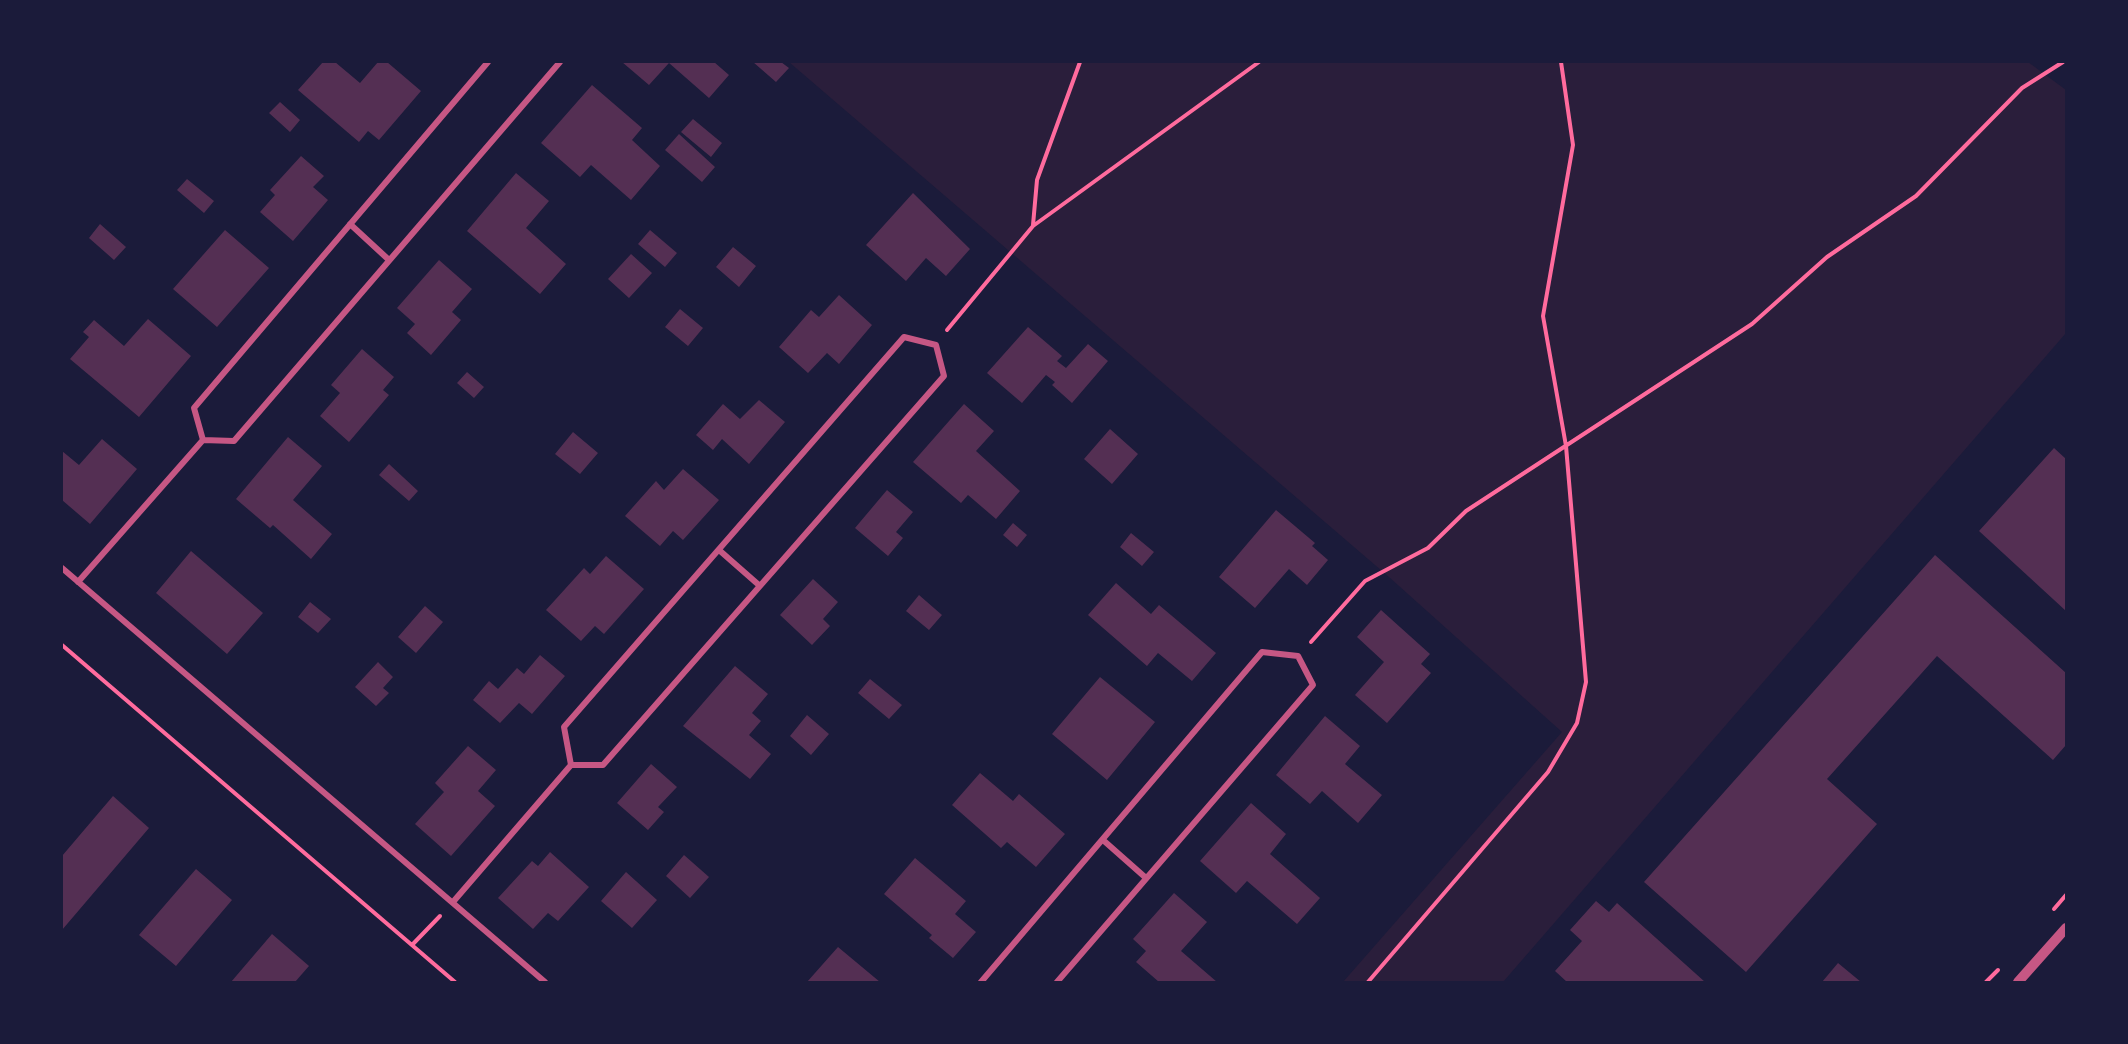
<!DOCTYPE html>
<html>
<head>
<meta charset="utf-8">
<style>
  body { margin:0 }
  #map { position:relative; width:2128px; height:1044px; overflow:hidden; background:#1b1b3a; font-family:Roboto,sans-serif }
  canvas { display:block }
  .frame { position:absolute; inset:0; border:63px solid #1b1b3a; pointer-events:none }
</style>
</head>
<body>
<div id="map">
<canvas width="2128" height="1044"></canvas>
<div class="frame"></div>
</div>
<script>
const ctx = document.querySelector('canvas').getContext('2d');
ctx.lineJoin = 'round';
function fill(path, color) { ctx.fillStyle = color; ctx.fill(path, 'evenodd'); }
function strokePath(path, color, width, dash) { ctx.strokeStyle = color; ctx.lineWidth = width; ctx.lineCap = dash ? 'butt' : 'round'; ctx.setLineDash(dash || []); ctx.stroke(path); }
const green = new Path2D(`
  M789 62H2028L2066 90V333L1503 982H1343L1562 732 1389 577Z`);
const building = new Path2D(`
  M323 62H335L360 83 378 62H387L421 91 379 140 368 131 359 142 298 90Z
  M622 62H714L729 75 709 98 669 63 649 85Z
  M753 62H781L789 68 776 82Z
  M592 85 642 128 632 140 660 166 631 200 591 165 580 177 541 143Z
  M280 102 300 120 290 132 269 113Z
  M693 119 722 143 711 157 681 132Z
  M679 134 715 167 702 182 665 150Z
  M301 156 324 176 313 187 328 200 293 241 260 212 275 195 270 190Z
  M516 173 549 201 526 228 566 264 540 294 467 231Z
  M187 179 214 201 204 213 177 190Z
  M913 193 970 249 946 276 926 258 906 281 866 245Z
  M100 224 126 247 114 260 89 238Z
  M225 230 269 268 217 327 173 289Z
  M650 230 677 253 665 267 638 244Z
  M733 247 756 266 739 287 716 267Z
  M631 254 652 273 629 298 608 279Z
  M439 260 472 289 452 312 461 320 431 355 407 333 415 324 397 308Z
  M839 295 872 325 839 364 827 353 808 373 779 347 811 310 819 317Z
  M680 309 703 328 688 346 665 327Z
  M148 319 191 356 139 417 70 359 89 337 83 332 94 320 124 346Z
  M1028 327 1062 356 1057 361 1066 368 1088 344 1108 361 1072 403 1052 385 1055 382 1046 375 1022 403 987 373Z
  M362 349 394 377 383 390 389 395 349 442 320 416 340 393 331 385Z
  M467 372 484 387 474 398 457 383Z
  M759 400 785 422 749 464 722 439 713 450 696 435 723 404 740 419Z
  M964 404 994 431 976 451 1020 491 996 519 968 495 961 503 913 462Z
  M1110 429 1138 454 1112 484 1084 459Z
  M573 432 598 453 580 474 555 454Z
  M288 437 322 466 293 500 332 534 311 559 273 525 270 528 236 499Z
  M102 439 137 469 90 524 62 500V451L79 465Z
  M2054 448 2066 459V611L1979 531Z
  M389 464 418 491 409 501 379 475Z
  M683 469 719 500 683 540 673 531 660 546 625 516 656 481 664 490Z
  M887 490 913 512 896 532 903 538 888 556 855 528Z
  M1276 510 1315 543 1312 546 1328 560 1307 585 1289 569 1255 608 1219 577Z
  M1013 523 1027 535 1017 547 1003 535Z
  M1131 533 1154 552 1142 566 1120 547Z
  M191 551 263 613 227 654 156 593Z
  M1935 555 2066 673V745L2053 760 1937 656 1827 779 1877 824 1746 972 1644 882Z
  M606 556 644 589 604 634 595 626 581 641 546 610 584 568 590 574Z
  M813 579 838 602 823 619 830 626 812 645 780 615Z
  M1116 583 1151 614 1159 605 1216 653 1192 681 1158 653 1147 666 1088 615Z
  M919 595 942 615 929 630 906 611Z
  M310 602 331 619 318 633 298 617Z
  M425 606 443 622 416 653 398 637Z
  M1381 610 1430 654 1421 664 1431 673 1387 723 1355 695 1384 662 1357 637Z
  M540 655 565 676 532 714 519 703 500 723 473 700 489 681 498 689 517 668 524 674Z
  M378 662 393 677 383 688 389 693 376 706 355 687Z
  M735 666 768 694 752 713 761 721 749 735 771 754 750 779 683 726Z
  M1100 677 1155 722 1107 780 1052 734Z
  M870 679 902 705 889 719 858 693Z
  M807 715 829 734 811 755 790 736Z
  M1325 716 1360 746 1345 764 1382 795 1358 823 1322 791 1310 804 1276 775Z
  M468 746 496 770 478 791 495 806 451 856 415 824 444 792 435 783Z
  M651 764 677 787 658 807 664 812 648 830 617 803Z
  M980 773 1013 801 1019 794 1065 834 1036 867 1007 842 1001 848 952 805Z
  M113 796 149 828 62 930V856Z
  M1251 803 1286 834 1270 854 1320 898 1297 924 1247 881 1236 893 1200 861Z
  M550 852 589 887 558 921 548 913 533 929 498 898 532 861 538 866Z
  M684 855 709 877 690 898 666 876Z
  M915 858 966 901 955 914 976 932 953 958 929 938 932 935 884 894Z
  M196 869 232 900 176 966 139 935Z
  M626 872 657 900 632 928 601 901Z
  M1174 893 1207 922 1181 951 1217 982H1159L1136 962 1146 951 1133 939Z
  M1596 901 1609 912 1617 903 1705 982H1567L1555 971 1582 941 1570 930Z
  M272 934 309 966 295 982H231Z
  M838 947 880 982H807Z
  M1838 963 1861 982H1822Z`);
const path = new Path2D(`
  M1033 225 1037 180 1080 62
  M947 330 1033 226 1259 62
  M1311 642 1365 581 1428 548 1466 511 1752 324 1827 257 1916 196 2022 88 2063 62
  M62 645 455 982
  M2054 909 2066 895
  M412 945 440 916
  M1368 982 1548 772 1577 723 1586 682 1566 446 1543 316 1573 145 1561 62
  M1986 982 1998 970`);
const minor = new Path2D(`
  M350 224 389 260
  M203 440 194 408 488 62
  M719 550 760 586
  M62 568 545 982
  M78 582 203 440 234 441 560 62
  M1103 840 1146 878
  M453 902 571 765H603L944 376 936 345 904 337 564 727 571 765
  M981 982 1262 652 1298 656 1313 685 1057 982`);
const tertiary = new Path2D(`
  M2018 982 2066 928`);
fill(green, '#2a1e3b');
fill(building, '#542f53');
strokePath(path, '#ff6b9d', 4);
strokePath(minor, '#c65784', 6);
strokePath(tertiary, '#c65784', 10);
</script>
</body>
</html>
